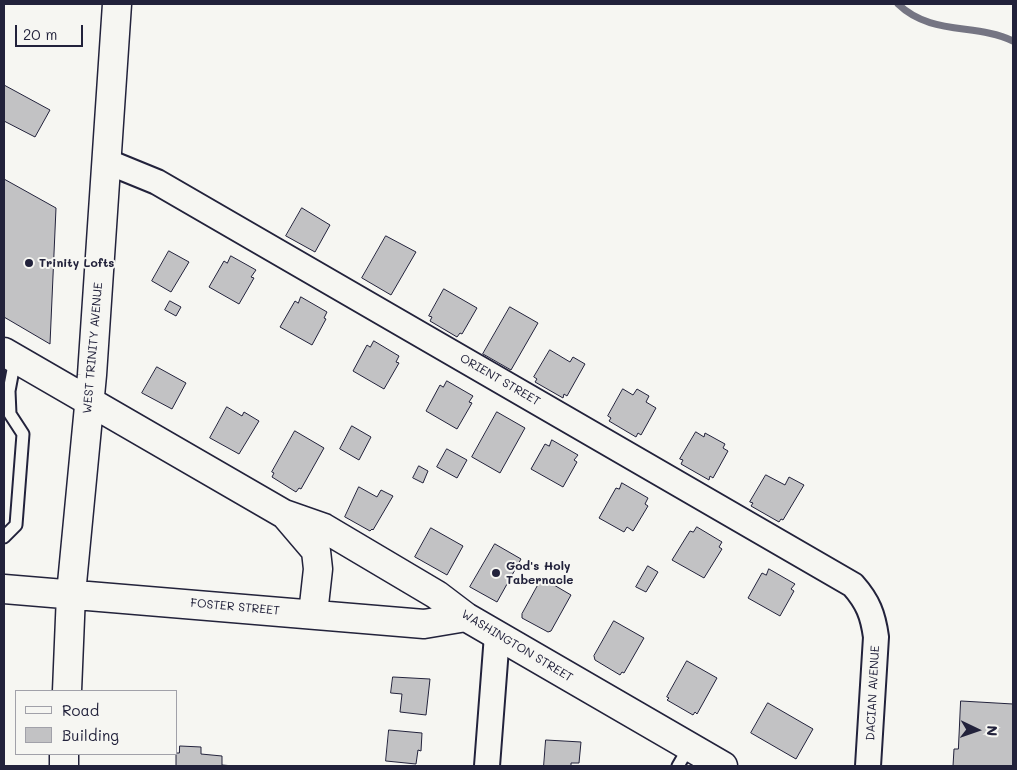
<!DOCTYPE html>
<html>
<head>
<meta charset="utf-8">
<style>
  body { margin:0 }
  #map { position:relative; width:1017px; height:770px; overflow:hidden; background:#f6f6f2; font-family:Mali,sans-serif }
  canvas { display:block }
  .frame { position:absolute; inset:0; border:5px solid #22223b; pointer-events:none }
  .legend { position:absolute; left:15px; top:690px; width:162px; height:65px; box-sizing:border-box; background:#f6f6f2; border:1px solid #a1a1a9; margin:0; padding:6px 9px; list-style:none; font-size:15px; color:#22223b }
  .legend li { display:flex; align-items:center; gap:10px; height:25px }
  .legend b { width:25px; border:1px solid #a1a1a9 }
  .north { position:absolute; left:952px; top:705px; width:50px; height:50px; -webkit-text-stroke:4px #f6f6f2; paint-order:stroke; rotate:93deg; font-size:14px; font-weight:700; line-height:20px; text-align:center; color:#22223b }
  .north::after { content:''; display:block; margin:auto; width:18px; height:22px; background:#22223b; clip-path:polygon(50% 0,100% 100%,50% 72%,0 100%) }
  .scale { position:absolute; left:15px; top:25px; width:68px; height:22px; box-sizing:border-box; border:2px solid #22223b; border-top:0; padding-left:6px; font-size:15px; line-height:18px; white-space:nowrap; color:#22223b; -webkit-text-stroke:4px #f6f6f2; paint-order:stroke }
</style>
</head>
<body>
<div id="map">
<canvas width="1017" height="770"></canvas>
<div class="frame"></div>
<ul class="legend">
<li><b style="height:6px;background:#f6f6f2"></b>Road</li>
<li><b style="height:14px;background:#c2c2c4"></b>Building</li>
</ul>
<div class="north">N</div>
<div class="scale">20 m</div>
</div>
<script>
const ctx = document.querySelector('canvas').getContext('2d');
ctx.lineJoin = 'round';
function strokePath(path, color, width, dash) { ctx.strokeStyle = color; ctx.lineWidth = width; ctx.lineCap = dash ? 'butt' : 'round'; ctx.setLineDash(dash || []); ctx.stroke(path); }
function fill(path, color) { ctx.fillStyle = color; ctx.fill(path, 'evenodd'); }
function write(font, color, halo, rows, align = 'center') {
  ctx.font = font + ' Mali,sans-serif'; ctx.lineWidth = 4; ctx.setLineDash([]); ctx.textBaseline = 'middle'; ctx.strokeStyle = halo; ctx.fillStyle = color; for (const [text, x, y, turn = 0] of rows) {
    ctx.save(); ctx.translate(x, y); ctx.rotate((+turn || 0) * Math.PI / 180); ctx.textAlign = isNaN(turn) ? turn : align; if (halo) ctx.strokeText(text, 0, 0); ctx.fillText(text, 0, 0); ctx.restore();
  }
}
const stream = new Path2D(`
  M898 4C931 36 976 23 1013 41`);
const building = new Path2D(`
  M4 85 50 110 35 137 4 121Z
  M4 179 56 208 50 344 4 317Z
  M302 208 330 225 315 252 286 236Z
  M386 236 416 252 391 295 362 278Z
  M169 251 189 262 171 292 152 281Z
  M231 256 256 270 251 277 254 278 239 304 209 287 224 261 227 263Z
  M444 289 477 308 462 334 460 333 457 337 430 321 432 317 429 316Z
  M301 297 327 312 324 318 326 319 312 345 280 327 295 301 298 303Z
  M170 301 181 307 176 316 165 310Z
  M510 307 538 323 511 370 483 354Z
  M374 341 399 356 396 362 399 363 384 389 353 371 367 345 370 347Z
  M550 350 570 362 573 357 585 364 567 396 564 394 563 398 535 382 537 379 534 377Z
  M157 367 186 383 172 409 142 393Z
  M447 381 473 396 469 402 472 403 457 429 426 411 440 385 443 387Z
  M623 389 633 395 637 389 649 396 646 402 656 408 641 435 638 433 636 437 609 421 611 418 608 416Z
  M227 407 242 416 244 412 259 421 239 454 210 438Z
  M497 412 525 428 500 473 472 457Z
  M352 426 371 437 359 460 340 449Z
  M295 431 324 448 301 489 299 488 296 492 272 477 274 473 272 472Z
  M696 432 704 437 705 433 725 444 723 448 728 451 713 478 710 476 709 480 681 464 683 460 680 459Z
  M552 440 578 455 574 460 577 462 563 487 531 469 545 444 549 446Z
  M447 449 467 460 457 478 437 467Z
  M419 466 428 471 423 483 413 478Z
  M766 475 785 485 789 477 804 485 783 520 781 519 779 522 751 506 753 503 750 502Z
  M622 483 648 498 645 504 648 506 633 531 627 527 624 532 599 518 616 488 619 489Z
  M359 487 377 497 381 490 393 496 373 530 372 529 370 531 345 517Z
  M697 527 722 542 719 547 722 549 704 578 672 560 690 531 693 532Z
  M431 528 463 546 447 575 415 557Z
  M495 544 521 559 497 602 470 587Z
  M648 566 658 572 646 592 636 587Z
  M769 569 795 584 791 589 794 591 780 616 748 598 762 573 766 575Z
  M542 578 571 595 551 631 548 632 522 618V614Z
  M614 621 644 638 624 673 622 672 620 675 595 660 594 656Z
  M687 661 717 678 697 714 695 712 693 715 667 700 669 698 667 697Z
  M393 677 430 679 426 715 400 712 402 694 391 693Z
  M961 701 1013 704V766H953L954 749H958Z
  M768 703 813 729 796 759 751 733Z
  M389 730 422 733 421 751 418 750 416 764 386 761Z
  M546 740 581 742 579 763H571V766H544Z
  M180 746 201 747V754L222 756V765L234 766H176V753H179Z`);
const lane = new Path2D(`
  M4 537 16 525 23 434 10 414 9 391 15 359
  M678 766 689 747`);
const street = new Path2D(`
  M108 162 157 182 853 585C868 602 873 615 876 637L868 766
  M487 766 497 635`);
const secondary = new Path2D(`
  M4 352 284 514 324 528 437 595 466 617 723 766
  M287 517 316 551 318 569 313 614
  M4 589 424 624 466 617
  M67 691 71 594 92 375 117 4
  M64 766V754`);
const markers = [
  [29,263,5,"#22223b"],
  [496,573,5,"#22223b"]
];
const poiNames = [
  ["Trinity Lofts",39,263],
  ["God's Holy",506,566],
  ["Tabernacle",506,580]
];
const streetNames = [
  ["WEST TRINITY AVENUE",93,348,-85],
  ["ORIENT STREET",500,380,30],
  ["FOSTER STREET",235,607,5],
  ["WASHINGTON STREET",517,646,31],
  ["DACIAN AVENUE",873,693,-87]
];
strokePath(stream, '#757583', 7);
fill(building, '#c2c2c4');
strokePath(building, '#22223b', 1);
strokePath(lane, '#22223b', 15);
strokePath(street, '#22223b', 28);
strokePath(secondary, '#22223b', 31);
strokePath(lane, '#f6f6f2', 11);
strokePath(street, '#f6f6f2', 24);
strokePath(secondary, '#f6f6f2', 28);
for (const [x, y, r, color] of markers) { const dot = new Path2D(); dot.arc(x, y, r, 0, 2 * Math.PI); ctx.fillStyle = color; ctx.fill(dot); strokePath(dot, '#f6f6f2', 2); }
write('bold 12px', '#22223b', '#f6f6f2', poiNames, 'left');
write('12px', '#22223b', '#f6f6f2', streetNames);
</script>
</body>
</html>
